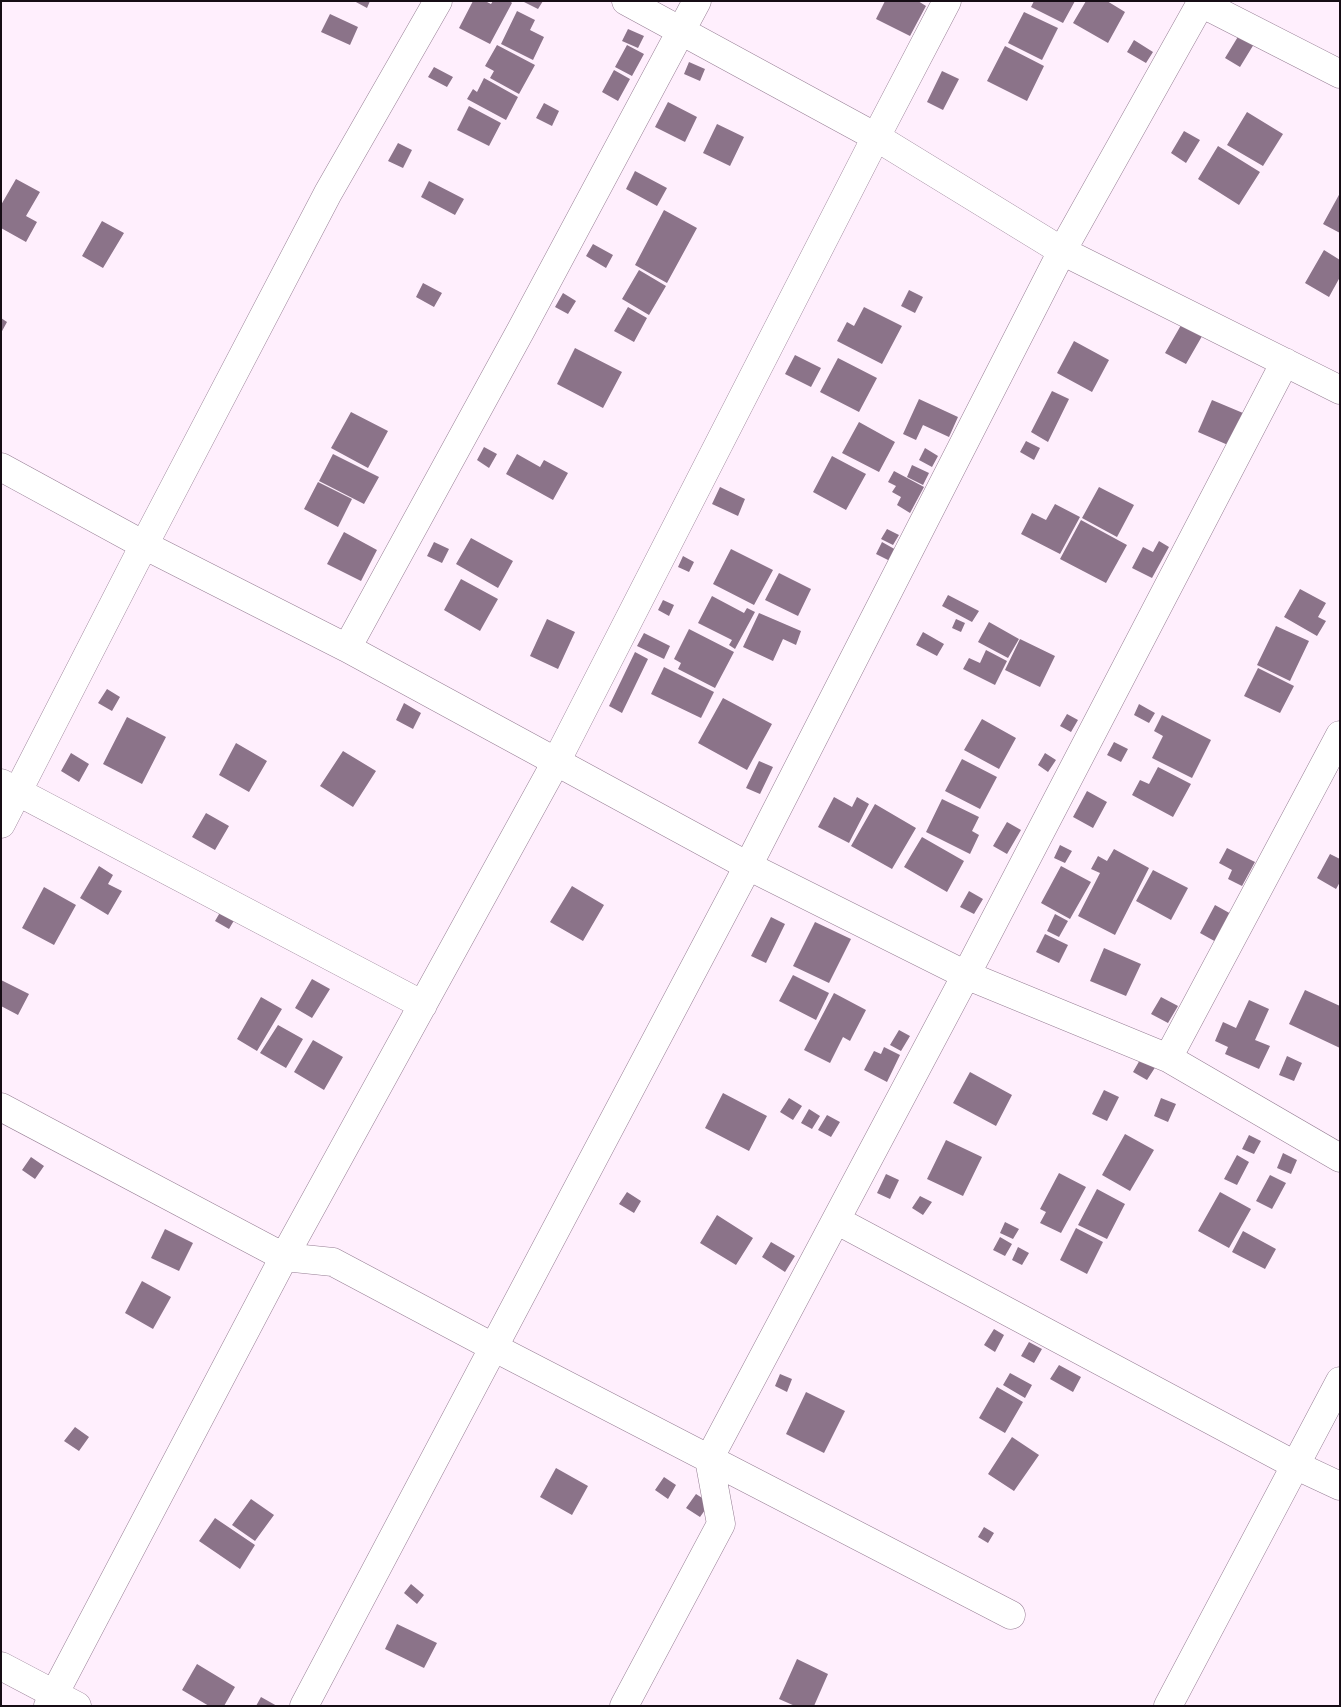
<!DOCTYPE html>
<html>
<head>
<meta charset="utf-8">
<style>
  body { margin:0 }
  #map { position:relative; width:1341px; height:1707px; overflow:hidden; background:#ffeffd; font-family:"IBM Plex Serif",serif }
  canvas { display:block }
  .frame { position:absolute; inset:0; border:2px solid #160d15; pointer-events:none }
</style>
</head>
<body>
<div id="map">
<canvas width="1341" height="1707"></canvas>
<div class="frame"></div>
</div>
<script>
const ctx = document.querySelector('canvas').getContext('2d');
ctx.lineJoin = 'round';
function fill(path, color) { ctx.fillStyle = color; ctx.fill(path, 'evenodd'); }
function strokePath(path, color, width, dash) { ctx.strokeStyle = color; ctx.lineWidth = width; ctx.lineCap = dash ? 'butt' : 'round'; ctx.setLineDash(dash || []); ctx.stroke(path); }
const building = new Path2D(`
  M354 1H370L367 8Z
  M473 1H485L491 4 493 1H510L512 3 490 44 459 28Z
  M522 1H543L538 9Z
  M885 1H918L926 6 910 36 876 19Z
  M1034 1H1075L1063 23 1031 7Z
  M1086 1H1107L1125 12 1108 43 1073 23Z
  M517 11 535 20 530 30 544 37 533 60 501 44Z
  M1024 12 1058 28 1042 60 1008 43Z
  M330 14 358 27 350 45 321 32Z
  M628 29 644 36 638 48 622 41Z
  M1239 35 1254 44 1240 67 1225 58Z
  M1134 40 1153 52 1146 63 1127 52Z
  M497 45 535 65 519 94 490 78 494 71 485 66Z
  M627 45 644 54 632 76 615 67Z
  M1005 46 1044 66 1027 101 987 81Z
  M689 62 705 69 700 81 684 74Z
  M434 67 453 77 447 87 428 77Z
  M614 70 630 79 618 101 602 92Z
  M942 71 959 79 943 110 927 102Z
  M484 78 518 97 506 120 467 99 473 89 477 92Z
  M668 102 697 117 685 142 655 127Z
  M544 103 559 111 552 126 536 118Z
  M469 106 501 123 489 146 457 130Z
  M1247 112 1283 134 1263 166 1227 145Z
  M717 124 744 137 730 166 703 153Z
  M1184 131 1200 140 1186 163 1171 153Z
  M398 143 412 150 403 168 388 161Z
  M1218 146 1260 172 1239 205 1198 179Z
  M635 171 667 188 657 206 626 189Z
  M16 179 40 192 26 216 37 222 26 242 1 228V205Z
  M429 181 464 199 455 215 421 197Z
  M1340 193V233L1323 224Z
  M664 210 697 228 667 283 635 265Z
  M102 221 124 233 103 268 82 256Z
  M593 244 613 255 606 268 586 256Z
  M1324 250 1340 260V277L1329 297 1305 283Z
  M639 270 666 286 649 315 622 299Z
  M423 283 442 293 434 307 416 297Z
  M909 290 923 297 915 313 901 306Z
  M563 293 576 301 568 314 555 307Z
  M628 307 647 318 634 342 614 331Z
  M864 307 902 326 882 364 837 341 847 322 854 326Z
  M1 318 7 322 1 333Z
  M1184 320 1205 331 1186 364 1165 353Z
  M1074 341 1109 360 1092 392 1057 373Z
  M575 348 622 372 603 408 557 384Z
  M795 355 821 368 811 387 785 374Z
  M838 358 877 378 859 412 820 392Z
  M1052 391 1069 399 1048 442 1031 432Z
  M919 399 958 417 949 437 923 425 916 440 903 434Z
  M1212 400 1243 413 1228 445 1198 432Z
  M351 412 388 431 368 468 331 448Z
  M859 422 895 442 879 472 842 453Z
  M1026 441 1040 448 1034 460 1020 452Z
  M484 447 497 454 489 468 477 460Z
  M925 448 938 456 932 467 919 460Z
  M333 454 379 477 364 504 319 481Z
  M517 454 540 467 544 460 568 473 553 500 506 474Z
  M832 456 866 474 846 510 813 492Z
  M912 465 929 473 923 485 907 477Z
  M894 471 924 487 910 513 897 505 901 497 892 492 896 486 888 482Z
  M318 482 352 499 338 527 304 509Z
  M720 487 745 499 738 516 712 504Z
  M1099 487 1134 505 1117 537 1082 518Z
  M1055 504 1080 517 1060 554 1021 534 1032 513 1046 520Z
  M1081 520 1127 545 1106 583 1060 559Z
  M887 529 899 535 893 545 881 539Z
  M344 532 377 550 361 581 327 564Z
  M471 538 513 561 498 588 456 564Z
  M1159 541 1169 547 1152 578 1132 568 1143 547 1153 552Z
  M434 542 449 549 442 563 427 556Z
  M882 542 898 551 892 562 876 554Z
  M731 549 773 570 754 605 713 584Z
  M683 556 694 562 689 572 678 567Z
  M779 573 811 589 798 616 765 600Z
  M461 579 498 599 480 631 444 610Z
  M1300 589 1326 603 1318 617 1326 621 1317 636 1284 617Z
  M948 595 979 611 972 622 942 606Z
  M712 596 744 613 747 608 755 612 735 649 729 645 732 640 698 623Z
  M663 600 674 605 669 616 658 610Z
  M759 613 801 631 796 645 783 639 773 661 743 647Z
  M547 619 575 632 558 669 530 656Z
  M956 619 965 623 961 632 952 628Z
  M989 622 1019 639 1008 658 978 642Z
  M1276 626 1309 641 1290 681 1257 665Z
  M689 629 734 652 715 688 678 669 681 663 674 659Z
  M923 632 944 644 937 656 916 645Z
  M644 633 670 646 664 659 637 646Z
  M1020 639 1055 656 1040 687 1005 670Z
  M986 650 1007 661 995 685 963 669 969 658 980 663Z
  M635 652 648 659 622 713 609 706Z
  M664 667 714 692 701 718 651 694Z
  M1258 668 1294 686 1280 713 1244 696Z
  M107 689 120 697 112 711 98 703Z
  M723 698 772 724 747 770 698 743Z
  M404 703 421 713 413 729 396 720Z
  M1139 704 1155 713 1149 723 1134 715Z
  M1067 714 1078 720 1071 732 1060 726Z
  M1162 715 1211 740 1192 778 1152 758 1163 736 1154 731Z
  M127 717 166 737 142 784 103 764Z
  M982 719 1016 738 999 769 964 750Z
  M1114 742 1128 749 1121 762 1107 755Z
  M236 743 267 761 249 792 219 775Z
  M343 751 376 771 353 807 320 786Z
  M71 753 89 764 79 782 61 771Z
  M1045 753 1056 760 1048 772 1038 765Z
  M962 759 997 777 980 809 945 791Z
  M759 761 773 767 760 794 746 788Z
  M1158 767 1191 784 1173 817 1132 795 1140 780 1149 784Z
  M1087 791 1107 802 1093 828 1073 817Z
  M834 797 852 807 857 797 869 804 849 843 818 827Z
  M942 799 979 817 972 831 979 835 970 854 926 832Z
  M875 804 916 828 892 869 851 846Z
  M206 813 229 826 215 850 192 837Z
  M1007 822 1021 830 1007 854 993 846Z
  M922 837 964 861 947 892 904 867Z
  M1060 845 1072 851 1065 863 1054 858Z
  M1227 848 1255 862 1242 886 1228 879 1232 870 1219 863Z
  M1114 849 1149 868 1115 935 1078 916 1100 873 1091 869 1098 856 1107 861Z
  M1330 854 1340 859V882L1336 889 1317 878Z
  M99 866 113 875 108 884 122 891 108 915 80 898Z
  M1061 866 1091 882 1070 919 1041 903Z
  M1153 870 1188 888 1171 920 1136 901Z
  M572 886 604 905 583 941 550 922Z
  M44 887 76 905 54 945 22 928Z
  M969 891 983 899 974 914 960 907Z
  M1215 905 1233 915 1218 943 1200 933Z
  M222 909 236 917 229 929 215 921Z
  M1055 914 1068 921 1059 937 1047 931Z
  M771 917 785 924 766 963 751 956Z
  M815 922 851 939 829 983 793 966Z
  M1045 934 1068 945 1059 963 1036 952Z
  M1104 948 1141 964 1126 996 1090 981Z
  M793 975 829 993 816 1020 779 1001Z
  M312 979 330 989 312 1018 295 1008Z
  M1 980 29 994 18 1015 1 1006Z
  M1305 990 1340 1006V1048L1289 1024Z
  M834 993 866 1010 850 1041 843 1037 830 1063 804 1050Z
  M261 997 282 1009 257 1051 237 1039Z
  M1161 997 1178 1006 1168 1023 1151 1014Z
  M1249 1000 1269 1009 1255 1040 1270 1046 1259 1069 1225 1054 1228 1047 1215 1041 1223 1022 1236 1028Z
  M278 1025 303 1039 286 1068 260 1053Z
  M899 1030 910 1036 901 1051 890 1045Z
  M313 1040 343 1057 324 1090 294 1072Z
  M884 1047 900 1055 887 1082 864 1070 874 1051 881 1054Z
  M1287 1056 1302 1063 1294 1081 1279 1075Z
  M1141 1058 1156 1066 1147 1080 1133 1072Z
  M970 1072 1012 1095 996 1126 953 1103Z
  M1104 1090 1119 1097 1107 1121 1092 1114Z
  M723 1093 767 1116 749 1151 705 1128Z
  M789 1098 802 1106 793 1120 780 1112Z
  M1161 1098 1176 1104 1168 1122 1154 1116Z
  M809 1109 820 1116 812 1129 801 1123Z
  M827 1115 840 1122 831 1137 818 1130Z
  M1125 1134 1154 1150 1130 1191 1102 1175Z
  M1249 1135 1261 1141 1254 1154 1242 1149Z
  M946 1140 982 1157 963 1196 927 1179Z
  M1283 1153 1297 1160 1291 1174 1277 1168Z
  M1237 1155 1249 1162 1237 1185 1224 1179Z
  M31 1157 44 1166 35 1179 22 1170Z
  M1059 1173 1086 1187 1061 1233 1040 1223 1046 1212 1040 1209Z
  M886 1174 899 1180 890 1199 877 1193Z
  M1270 1175 1286 1183 1272 1209 1256 1201Z
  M1097 1189 1125 1204 1107 1239 1078 1225Z
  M627 1192 641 1201 634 1213 619 1204Z
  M1220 1192 1251 1209 1229 1248 1198 1231Z
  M920 1196 932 1202 923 1215 912 1208Z
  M717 1215 753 1238 736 1265 700 1243Z
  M1005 1222 1019 1229 1013 1239 1000 1233Z
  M1076 1228 1103 1242 1087 1274 1060 1260Z
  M165 1229 193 1243 179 1271 151 1258Z
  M1243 1231 1276 1249 1265 1269 1232 1252Z
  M1000 1237 1012 1244 1005 1256 993 1250Z
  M771 1242 795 1256 785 1272 762 1257Z
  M1018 1247 1029 1253 1022 1265 1012 1260Z
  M142 1281 171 1297 153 1329 125 1313Z
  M994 1329 1004 1335 995 1352 984 1345Z
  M1029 1342 1042 1349 1034 1363 1021 1356Z
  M1059 1365 1081 1377 1073 1392 1050 1379Z
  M1010 1373 1032 1385 1025 1398 1003 1385Z
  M780 1374 792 1379 787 1392 775 1386Z
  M997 1387 1023 1402 1005 1433 979 1418Z
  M806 1392 845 1411 824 1453 786 1434Z
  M75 1427 89 1437 79 1451 64 1441Z
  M1012 1437 1039 1455 1014 1491 988 1474Z
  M556 1468 588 1486 572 1515 540 1497Z
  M664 1477 676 1485 668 1499 655 1490Z
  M696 1494 710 1503 700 1517 686 1508Z
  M251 1499 274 1515 255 1541 232 1525Z
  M215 1518 255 1545 240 1569 199 1541Z
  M984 1527 994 1533 988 1543 978 1537Z
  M411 1584 424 1595 417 1604 404 1593Z
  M397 1624 437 1643 424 1668 385 1649Z
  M797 1659 828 1674 814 1706H795L779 1699Z
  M197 1664 235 1687 224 1706H209L182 1690Z
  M261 1697 277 1706H256Z`);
const minor = new Path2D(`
  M626 1 876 137 1062 251 1340 390
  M1201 3 1340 74
  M1 467 144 545 347 648 748 866 966 975 1168 1058
  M347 648 521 330 697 1
  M1340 735 1168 1058 1340 1158
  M1 783 423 1005
  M1 824 144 545 328 193 438 1
  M1 1107 284 1257 333 1262 493 1347 1011 1615
  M836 1220 1295 1465 1340 1486
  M1 1666 77 1706
  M48 1706 284 1257 556 762 876 137 947 1
  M304 1706 748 866 1062 251 1202 1
  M624 1706 721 1524 709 1459 966 975 1285 362`);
const tertiary = new Path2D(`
  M1168 1706 1340 1381`);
fill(building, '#8b7389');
strokePath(minor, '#967e94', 29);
strokePath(tertiary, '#967e94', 29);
strokePath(minor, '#fff', 28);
strokePath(tertiary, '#fff', 28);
</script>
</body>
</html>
